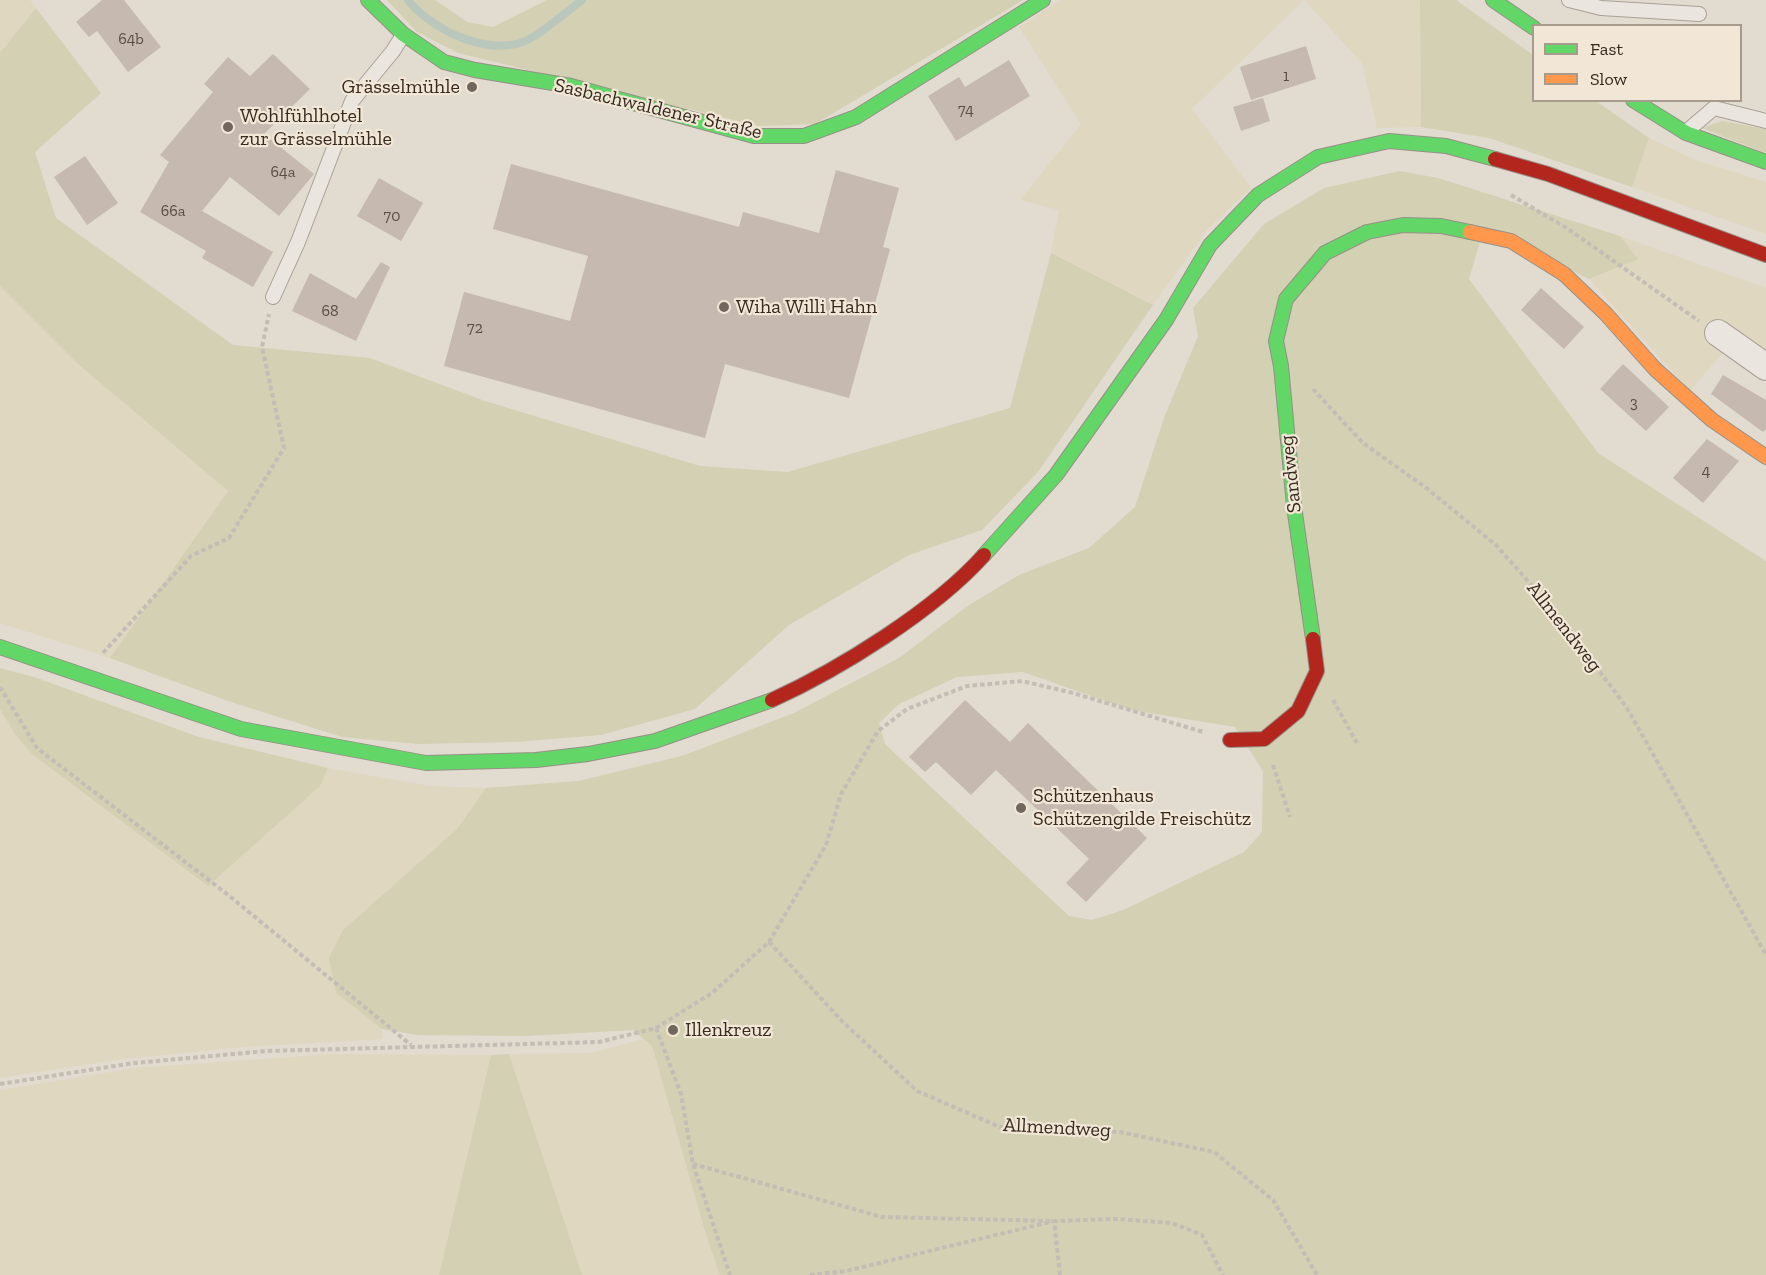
<!DOCTYPE html>
<html>
<head>
<meta charset="utf-8">
<style>
  body { margin:0 }
  #map { position:relative; width:1766px; height:1275px; overflow:hidden; background:#e2dbcf; font-family:"Zilla Slab",serif }
  canvas { display:block }
  .legend { position:absolute; left:1532px; top:24px; width:210px; height:78px; box-sizing:border-box; background:#f2e7d6; border:2px solid #a79b8d; margin:0; padding:8px 10px; list-style:none; font-size:18px; color:#362920 }
  .legend li { display:flex; align-items:center; gap:12px; height:30px }
  .legend b { width:30px; border:2px solid #a79b8d }
</style>
</head>
<body>
<div id="map">
<canvas width="1766" height="1275"></canvas>
<ul class="legend">
<li><b style="height:8px;background:#63d668"></b>Fast</li>
<li><b style="height:8px;background:#ff974d"></b>Slow</li>
</ul>
</div>
<script>
const ctx = document.querySelector('canvas').getContext('2d');
ctx.lineJoin = 'round';
function fill(path, color) { ctx.fillStyle = color; ctx.fill(path, 'evenodd'); }
function strokePath(path, color, width, dash) { ctx.strokeStyle = color; ctx.lineWidth = width; ctx.lineCap = dash ? 'butt' : 'round'; ctx.setLineDash(dash || []); ctx.stroke(path); }
function write(font, color, halo, rows, align = 'center') {
  ctx.font = font + ' "Zilla Slab",serif'; ctx.lineWidth = 4.5; ctx.setLineDash([]); ctx.textBaseline = 'middle'; ctx.strokeStyle = halo; ctx.fillStyle = color; for (const [text, x, y, turn = 0] of rows) {
    ctx.save(); ctx.translate(x, y); ctx.rotate((+turn || 0) * Math.PI / 180); ctx.textAlign = isNaN(turn) ? turn : align; if (halo) ctx.strokeText(text, 0, 0); ctx.fillText(text, 0, 0); ctx.restore();
  }
}
const farmland = new Path2D(`
  M0 0H30L36 8 0 53Z
  M1061 0H1420L1421 127 1377 128 1362 63 1304 0 1192 109 1251 188 1207 230 1153 305 1051 253 1059 210 1020 200 1081 124 1019 27Z
  M1649 138 1695 160 1766 182V234L1632 187Z
  M1620 236 1766 288V355L1738 335 1690 391 1589 279 1637 259Z
  M0 286 78 364 228 491 110 658 0 623Z
  M0 709 15 734 319 786 328 768 430 786 486 788 457 829 343 930 336 993 382 1029 383 1039 245 1047 122 1059 0 1078Z
  M644 1039 652 1046 706 1235 720 1275H582L509 1054 589 1053Z
  M332 1054 491 1055 439 1275H0V1090L135 1068Z`);
const green = new Path2D(`
  M387 0H435L467 22 493 27 547 0H1023L815 124 758 126 458 53 417 32Z
  M1420 0H1456L1533 55 1534 100 1596 101 1649 138 1632 187 1489 138 1421 127Z
  M36 8 101 93 35 152 56 218 233 345 370 358 485 401 700 466 788 472 1010 408 1051 253 1153 305 1038 472 982 530 909 555 789 625 695 709 601 735 515 742 418 744 342 737 231 702 110 658 228 491 78 364 0 286V53Z
  M1722 121 1766 129V153L1702 128Z
  M1400 171 1438 178 1620 236 1638 259 1589 279 1484 228 1469 279 1598 453 1766 561V1275H720L706 1235 652 1046 633 1030 526 1036 417 1035 382 1029 336 993 329 958 343 930 457 829 486 788 578 781 682 756 794 713 899 658 969 605 1019 575 1089 548 1135 507 1164 418 1198 336 1193 308 1264 224 1324 188ZM1023 672 1131 710 1235 727 1263 771 1262 832 1244 852 1123 910 1092 920 1069 916 885 744 879 723 899 704 957 677Z
  M0 668 37 678 199 737 328 768 320 786 208 886 32 754 15 734 0 709Z
  M509 1054 582 1275H439L491 1055Z`);
const stream = new Path2D(`
  M408 0C432 31 496 61 533 37 550 26 566 13 582 0`);
const building = new Path2D(`
  M102 0H124L161 47 128 72 97 31 89 37 76 22Z
  M1306 46 1316 79 1251 100 1240 67Z
  M273 54 310 89 264 134 314 174 279 216 230 177 202 211 273 252 253 287 202 258 206 251 140 212 169 162 160 155 213 92 204 84 228 57 250 76Z
  M1009 60 1030 96 956 141 928 96 959 77 965 87Z
  M1263 98 1270 121 1241 131 1233 107Z
  M85 156 118 203 87 225 54 177Z
  M511 164 739 227 743 212 819 233 836 170 899 188 883 247 890 249 849 398 725 364 705 438 444 366 464 292 570 321 588 256 493 229Z
  M379 178 423 203 401 241 357 216Z
  M381 262 390 267 356 341 292 311 310 273 356 299Z
  M1541 288 1584 327 1564 349 1521 310Z
  M1623 364 1669 407 1646 431 1600 389Z
  M1723 375 1766 400V429L1763 432 1711 394Z
  M1707 439 1739 461 1703 503 1673 478Z
  M965 700 1010 742 1028 723 1147 838 1086 902 1066 883 1089 859 996 770 971 795 936 762 925 772 909 757Z`);
const path = new Path2D(`
  M1511 195 1568 229 1699 321
  M1313 389 1363 443 1425 487 1496 545 1556 613 1627 708 1766 955
  M103 653 191 556 229 538 284 448 262 347 269 314
  M0 687 37 748 227 894 411 1045
  M1333 700 1357 743
  M1273 765 1290 817
  M769 942 843 1022 917 1091 1000 1127 1120 1132 1214 1152 1273 1200 1317 1275
  M656 1028 681 1094 693 1164 730 1275
  M0 1084 134 1063 267 1051 599 1042 656 1028 712 993 769 942 826 845 841 794 878 731 907 709 967 686 1022 681 1073 693 1203 732
  M693 1164 882 1217 1054 1221 1117 1219 1172 1223 1202 1235 1223 1275
  M810 1275 846 1271 1054 1221 1060 1275`);
const lane = new Path2D(`
  M1569 0 1601 8 1699 14
  M1687 131 1714 108 1766 121
  M273 297 298 242 352 101 393 51 403 35`);
const street = new Path2D(`
  M1718 333 1766 367`);
const fast = new Path2D(`
  M368 0 403 34 444 62 475 70 571 86 754 136H804L856 117 1043 0
  M1493 0 1534 28
  M1633 100 1686 133 1766 162
  M984 555 1056 475 1166 320 1210 245 1258 195 1318 157 1389 141 1446 146 1495 159
  M1313 639 1294 506 1281 366 1276 341 1286 299 1325 253 1367 232 1403 225 1441 226 1470 232
  M0 647 241 729 426 763 536 760 588 754 655 741 772 700`);
const slow = new Path2D(`
  M1470 232 1511 241 1564 274 1606 314 1655 369 1712 420 1766 457`);
const jam = new Path2D(`
  M1495 159 1548 174 1766 255
  M772 700C840 669 935 610 984 555
  M1230 740 1264 739 1298 711 1317 671 1313 639`);
const markers = [
  [472,87,6,"#72675d"],
  [228,127,6,"#72675d"],
  [724,307,6,"#72675d"],
  [1021,808,6,"#72675d"],
  [673,1030,6,"#72675d"]
];
const numberNames = [
  ["64b",131,39],
  ["1",1286,76],
  ["74",966,110],
  ["64a",283,172],
  ["66a",173,211],
  ["70",392,216],
  ["68",330,311],
  ["72",475,328],
  ["3",1634,403],
  ["4",1706,471]
];
const poiNames = [
  ["Grässelmühle",460,87,"right"],
  ["Wohlfühlhotel",240,116],
  ["zur Grässelmühle",240,139],
  ["Wiha Willi Hahn",736,307],
  ["Schützenhaus",1033,796],
  ["Schützengilde Freischütz",1033,819],
  ["Illenkreuz",685,1030]
];
const streetNames = [
  ["Sasbachwaldener Straße",658,109,13],
  ["Sandweg",1291,474,-96],
  ["Allmendweg",1564,627,52],
  ["Allmendweg",1057,1128,3]
];
fill(farmland, '#e0d7c1');
fill(green, '#d3d0b3');
strokePath(stream, '#b9c7bd', 8);
fill(building, '#c5b9b0');
strokePath(lane, '#a8a097', 16);
strokePath(street, '#a8a097', 28);
strokePath(fast, '#979088', 16);
strokePath(slow, '#979088', 16);
strokePath(jam, '#979088', 16);
strokePath(path, '#c3bdb6', 4, [4.5, 3]);
strokePath(lane, '#eae6df', 14);
strokePath(street, '#eae6df', 26);
strokePath(fast, '#63d668', 14);
strokePath(slow, '#ff974d', 14);
strokePath(jam, '#b3261e', 14);
for (const [x, y, r, color] of markers) { const dot = new Path2D(); dot.arc(x, y, r, 0, 2 * Math.PI); ctx.fillStyle = color; ctx.fill(dot); strokePath(dot, '#f2e7d6', 2); }
write('16px', '#5a4d44', null, numberNames);
write('20px', '#362920', '#f2e7d6', poiNames, 'left');
write('20px', '#362920', '#f2e7d6', streetNames);
</script>
</body>
</html>
